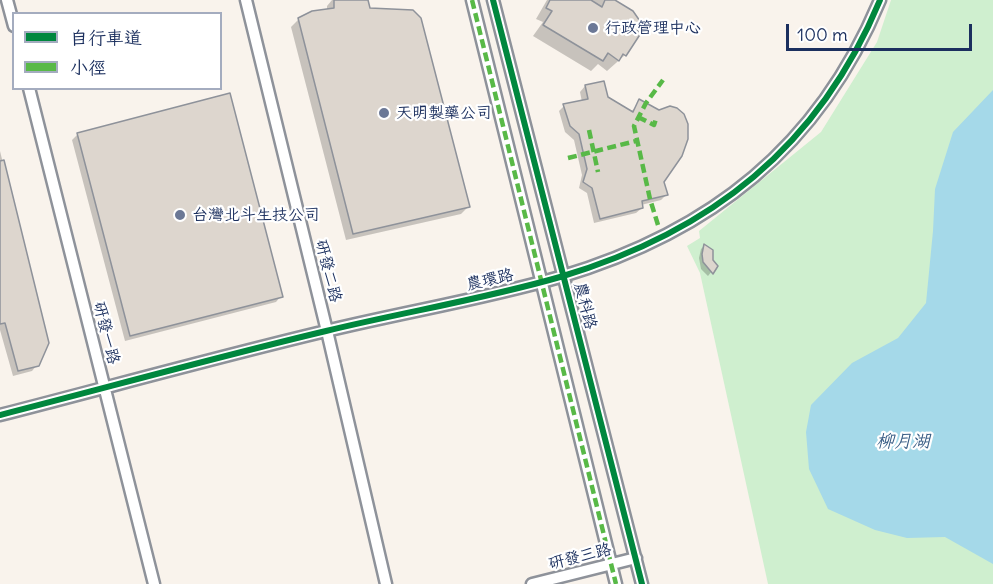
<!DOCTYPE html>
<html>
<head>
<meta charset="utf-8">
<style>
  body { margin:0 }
  #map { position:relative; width:993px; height:584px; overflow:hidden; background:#fff; font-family:Delius,"LXGW WenKai TC",sans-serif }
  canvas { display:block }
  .legend { position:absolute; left:12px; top:12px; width:210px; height:78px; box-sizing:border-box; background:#fff; border:2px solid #a4acbf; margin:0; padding:8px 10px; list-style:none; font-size:18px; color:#1b2f5e }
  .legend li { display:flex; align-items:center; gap:12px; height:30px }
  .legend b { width:30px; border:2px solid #a4acbf }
  .scale { position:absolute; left:786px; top:24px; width:186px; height:27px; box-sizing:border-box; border:3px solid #1b2f5e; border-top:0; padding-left:8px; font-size:18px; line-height:21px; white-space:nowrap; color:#1b2f5e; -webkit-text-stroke:4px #fff; paint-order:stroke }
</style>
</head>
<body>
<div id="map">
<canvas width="993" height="584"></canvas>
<ul class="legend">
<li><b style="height:8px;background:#00873e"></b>自行車道</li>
<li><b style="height:8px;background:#58b947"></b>小徑</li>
</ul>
<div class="scale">100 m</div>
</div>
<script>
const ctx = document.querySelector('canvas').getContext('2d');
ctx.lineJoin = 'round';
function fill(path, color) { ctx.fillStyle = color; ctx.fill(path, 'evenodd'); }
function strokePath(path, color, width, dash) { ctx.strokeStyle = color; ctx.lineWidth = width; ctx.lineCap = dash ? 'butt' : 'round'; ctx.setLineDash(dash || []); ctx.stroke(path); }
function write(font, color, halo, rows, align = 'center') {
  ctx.font = font + ' Delius,"LXGW WenKai TC",sans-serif'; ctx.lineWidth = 4.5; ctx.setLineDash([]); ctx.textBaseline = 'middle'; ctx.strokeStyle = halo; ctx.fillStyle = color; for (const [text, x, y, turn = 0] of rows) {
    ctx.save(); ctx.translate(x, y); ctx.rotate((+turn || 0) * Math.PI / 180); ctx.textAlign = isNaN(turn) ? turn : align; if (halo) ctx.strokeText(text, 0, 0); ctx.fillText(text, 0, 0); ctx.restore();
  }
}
const built = new Path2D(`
  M0 0H993V584H0ZM14 14H220V88H14Z`);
const green = new Path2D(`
  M891 0H993V584H768L700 273 687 246 700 238 699 231 821 132 877 42Z`);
const water = new Path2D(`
  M993 90V564L945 537 907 538 875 530 828 509 809 469 806 432 811 405 852 363 898 338 926 303 933 231 935 189 953 132Z`);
const shadow = new Path2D(`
  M332 0H366L369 9 469 206 461 214 346 240 291 27 299 19 327 11V6Z
  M547 0H612L625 55 607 71 598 64 591 71 533 36 543 22 536 19Z
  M603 83 607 98 631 112 640 101 666 195 661 200 641 205 642 208 636 213 594 223 587 193 579 188 582 175 574 140 565 132 559 111 564 106 582 102 580 92 585 86Z
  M78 134 281 296 276 302 125 341 72 140Z
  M0 151 47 343 37 365 32 371 13 376 0 330Z
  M704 246 716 266 708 276 701 269 699 258 701 249Z`);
const building = new Path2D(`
  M334 0H368L370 8 413 10 421 18 470 207 353 234 298 18 312 11 334 8Z
  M550 0H591L602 7 605 0H615L633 11 642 24 637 31 641 33 626 56 623 54 619 61 608 53 603 61 543 25 552 11 546 8Z
  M604 81 608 97 633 112 639 99 659 110 670 106 677 108 684 114 688 124V139L682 156 664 182 668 195 642 201 643 208 600 219 592 188 583 182 587 169 579 134 570 126 563 104 588 99 585 85Z
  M230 93 283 297 130 336 77 133Z
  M4 160 49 343 39 366 18 371 5 323 0 324V161Z
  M704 244 713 250V260L718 266 713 274 703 262 702 254Z`);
const street = new Path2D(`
  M7 0 14 26
  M246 0 327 331 386 584
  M472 0 616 584
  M493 0 642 584
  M29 88 154 584
  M0 415C109 387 217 357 326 331 404 312 484 299 560 277 711 232 819 147 880 0
  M532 584 636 558`);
const quiet = new Path2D(`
  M472 0 616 584
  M638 117 654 125 656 119
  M589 130 598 172
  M568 158 636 141
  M658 225 650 199 634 126 646 103 663 80`);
const cycleway = new Path2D(`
  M493 0 642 584
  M0 415C109 387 217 357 326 331 404 312 484 299 560 277 711 232 819 147 880 0`);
const markers = [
  [593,28,6,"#6b7896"],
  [384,113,6,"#6b7896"],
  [180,215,6,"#6b7896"]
];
const poiNames = [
  ["行政管理中心",605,28],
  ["天明製藥公司",396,113],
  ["台灣北斗生技公司",192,215]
];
const streetNames = [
  ["研發二路",328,271,76],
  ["農環路",490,280,-13],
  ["農科路",585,306,76],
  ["研發一路",106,333,76],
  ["研發三路",580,557,-14]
];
const waterNames = [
  ["柳月湖",903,442]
];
fill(built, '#f9f3ec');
fill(green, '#cfefcf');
fill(water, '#a5d9e9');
fill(shadow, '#0003');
fill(building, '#ddd6ce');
strokePath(building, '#8e929a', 1.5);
strokePath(street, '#8e929a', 15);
strokePath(street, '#fff', 10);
strokePath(quiet, '#58b947', 4.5, [9, 4.5]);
strokePath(cycleway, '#00873e', 6);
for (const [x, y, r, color] of markers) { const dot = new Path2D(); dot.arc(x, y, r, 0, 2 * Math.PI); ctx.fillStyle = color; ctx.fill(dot); strokePath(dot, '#fff', 2); }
write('16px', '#1b2f5e', '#fff', poiNames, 'left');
write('16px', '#1b2f5e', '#fff', streetNames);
write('italic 18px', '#395d85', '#fff', waterNames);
</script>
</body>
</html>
